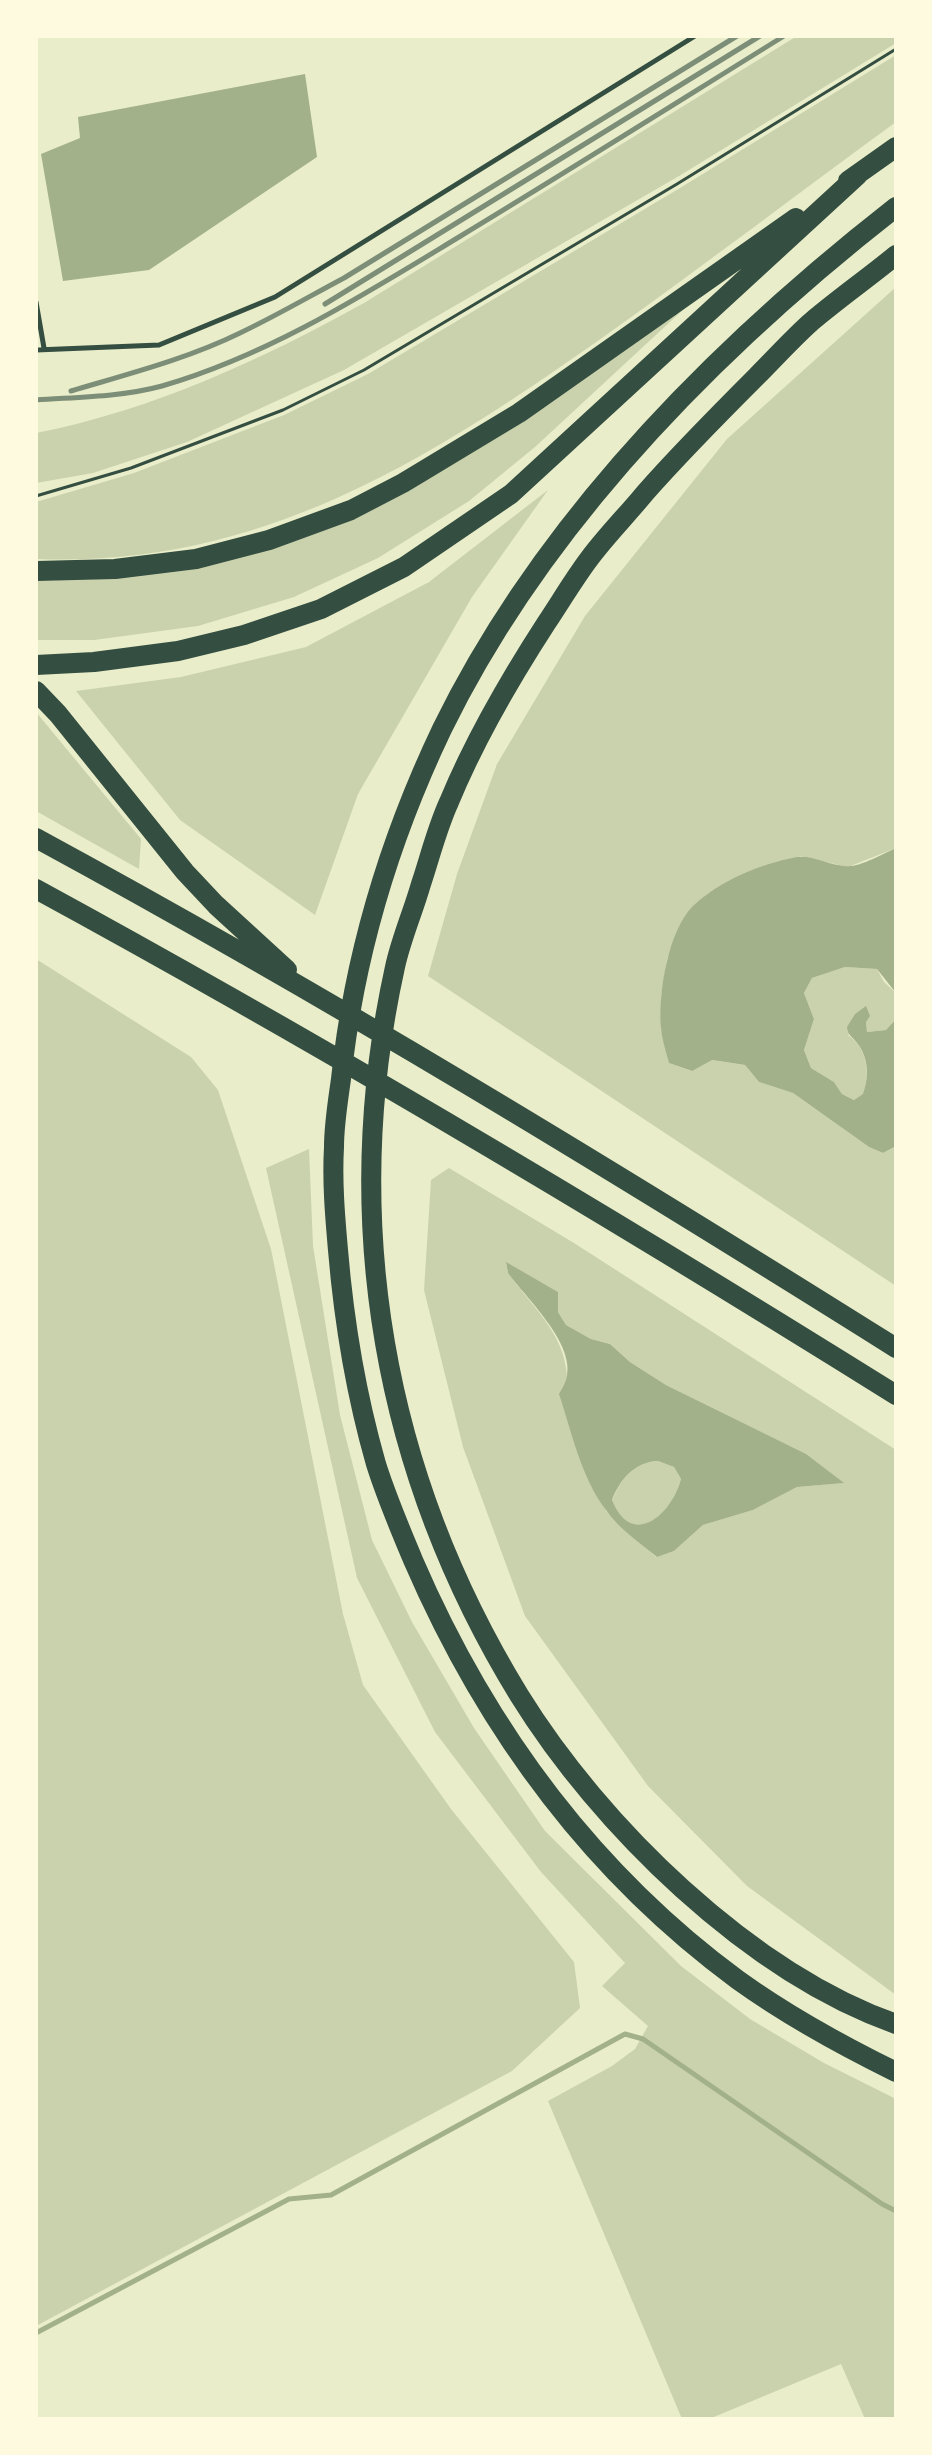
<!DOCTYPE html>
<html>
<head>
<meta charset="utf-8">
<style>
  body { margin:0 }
  #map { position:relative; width:932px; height:2455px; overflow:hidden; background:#e9edc9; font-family:"PT Sans Narrow",sans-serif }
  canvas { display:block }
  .frame { position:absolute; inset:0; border:38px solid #fefae0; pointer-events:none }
</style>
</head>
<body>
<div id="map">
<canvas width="932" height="2455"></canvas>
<div class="frame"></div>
</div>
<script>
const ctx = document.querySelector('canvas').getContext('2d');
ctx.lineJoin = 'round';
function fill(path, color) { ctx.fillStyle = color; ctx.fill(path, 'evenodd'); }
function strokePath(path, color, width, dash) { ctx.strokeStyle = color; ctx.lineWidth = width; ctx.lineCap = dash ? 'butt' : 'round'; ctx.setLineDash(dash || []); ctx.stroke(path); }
const green = new Path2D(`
  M797 36H896V43L679 176 344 370 187 442 93 473 36 483V433C153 410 261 360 364 303Z
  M896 55V122C800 192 706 264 609 333 432 458 262 568 36 559V502L134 473 284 415 368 374 680 188Z
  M896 287V848L848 867 800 856 677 933 667 959 661 998V1029L669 1063 691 1071 711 1060 745 1065 759 1082 793 1093 869 1147 883 1153 896 1146V1286L428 976 457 874 497 764 585 616 727 439Z
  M699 295 535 447 469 501 378 558 294 597 198 626 94 640H36V580L95 579 347 518Z
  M548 490 472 597 358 794 315 915 180 820 76 691 181 677 306 647 429 582Z
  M36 712 141 839 139 869 36 811Z
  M36 959 191 1057 218 1090 271 1249 343 1614 363 1685 451 1809 574 1962 580 2008 512 2071 36 2326Z
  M845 967 877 969 884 982 896 993V1019L886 1030 867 1032 866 1022 848 1035C868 1049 870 1073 863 1095L854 1100 842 1094 834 1082 811 1068 804 1050 814 1019 804 993 812 978Z
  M309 1149 313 1246 340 1415 372 1540 412 1622 474 1728 545 1831 681 1966 750 2019 824 2063 896 2099V2419H865L841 2364 709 2419H682L548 2101 612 2066 635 2049 648 2026 602 1986 625 1963 541 1872 435 1732 357 1578 266 1168Z
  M449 1168 574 1243 896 1450V1995L747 1886 648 1786 525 1616 463 1447 424 1290 431 1180ZM506 1263 558 1292V1312L566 1325 591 1339 610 1344 630 1362 666 1385 805 1454 843 1483 797 1487 753 1510 703 1525 674 1551 656 1557 606 1511 567 1376C564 1332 532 1307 508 1273Z
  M658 1461 674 1467 681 1479C672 1514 633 1550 612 1501 620 1479 635 1462 658 1461Z`);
const water = new Path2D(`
  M305 74 317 157 149 270 63 281 41 154 80 138 78 117Z
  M896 848V993L877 969 845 967 812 978 804 993 814 1019 804 1050 811 1068 834 1082 842 1094 854 1100 863 1094C869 1077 869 1058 857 1043 852 1036 848 1036 847 1027L855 1014 866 1006 870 1016 866 1022 867 1032 886 1030 896 1019V1146L883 1153 869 1147 793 1093 759 1082 745 1065 712 1060 692 1071 669 1063C666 1052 662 1039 661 1028 658 993 668 931 693 906 721 880 760 864 797 857 812 855 829 865 845 866 859 868 882 854 896 848Z
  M506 1262 558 1292V1312L566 1325 591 1339 610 1344 630 1362 666 1385 806 1454 844 1483 797 1487 753 1510 703 1525 674 1551 657 1557C639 1542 619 1529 606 1510 581 1477 572 1433 559 1394 562 1389 566 1382 567 1376 574 1342 526 1298 508 1273ZM658 1461 674 1467 681 1479C672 1514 632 1550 612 1500 620 1479 635 1462 658 1461Z`);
const stream = new Path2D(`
  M36 2333 289 2199 331 2195 625 2034 643 2039 882 2204 896 2211`);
const path = new Path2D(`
  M36 496 131 468 283 410 364 370 677 184 896 49`);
const service = new Path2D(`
  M36 302 44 348
  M36 350 159 345 275 297 695 36`);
const motorway = new Path2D(`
  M848 181 896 147
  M896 207C717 347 543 522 442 729 389 840 354 956 341 1079 338 1101 334 1124 334 1147 332 1181 335 1216 338 1250 344 1322 356 1394 376 1464 386 1496 400 1529 413 1560 485 1727 590 1871 738 1980 788 2016 841 2045 896 2072
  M896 255C868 278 838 299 811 322 792 339 775 358 757 376 719 414 681 452 645 493 627 515 606 536 589 559 574 579 561 601 547 622 510 679 475 739 449 802 437 828 430 857 421 884 413 912 401 939 395 967 339 1221 383 1473 519 1695 600 1826 749 1972 896 2024
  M36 571 115 569 196 559 269 540 351 510 403 483 519 413 796 218
  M36 665 94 662 178 651 244 635 321 609 404 567 511 494 858 175
  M36 691 58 714 185 872 216 905 287 970
  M36 838C329 997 614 1171 896 1348
  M36 889C328 1048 614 1219 896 1395`);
const rail = new Path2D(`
  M325 304 760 36
  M71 391C128 374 187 359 240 333 276 316 310 296 344 278L737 36
  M36 400C78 397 121 397 162 386 269 355 365 294 459 237 568 171 676 103 784 36`);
fill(green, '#cad2ad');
fill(water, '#a3b18a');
strokePath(stream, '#a3b18a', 5);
strokePath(path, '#344e41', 3);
strokePath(service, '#344e41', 5);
strokePath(motorway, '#344e41', 20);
strokePath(rail, '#7c8e77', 5);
</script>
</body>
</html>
